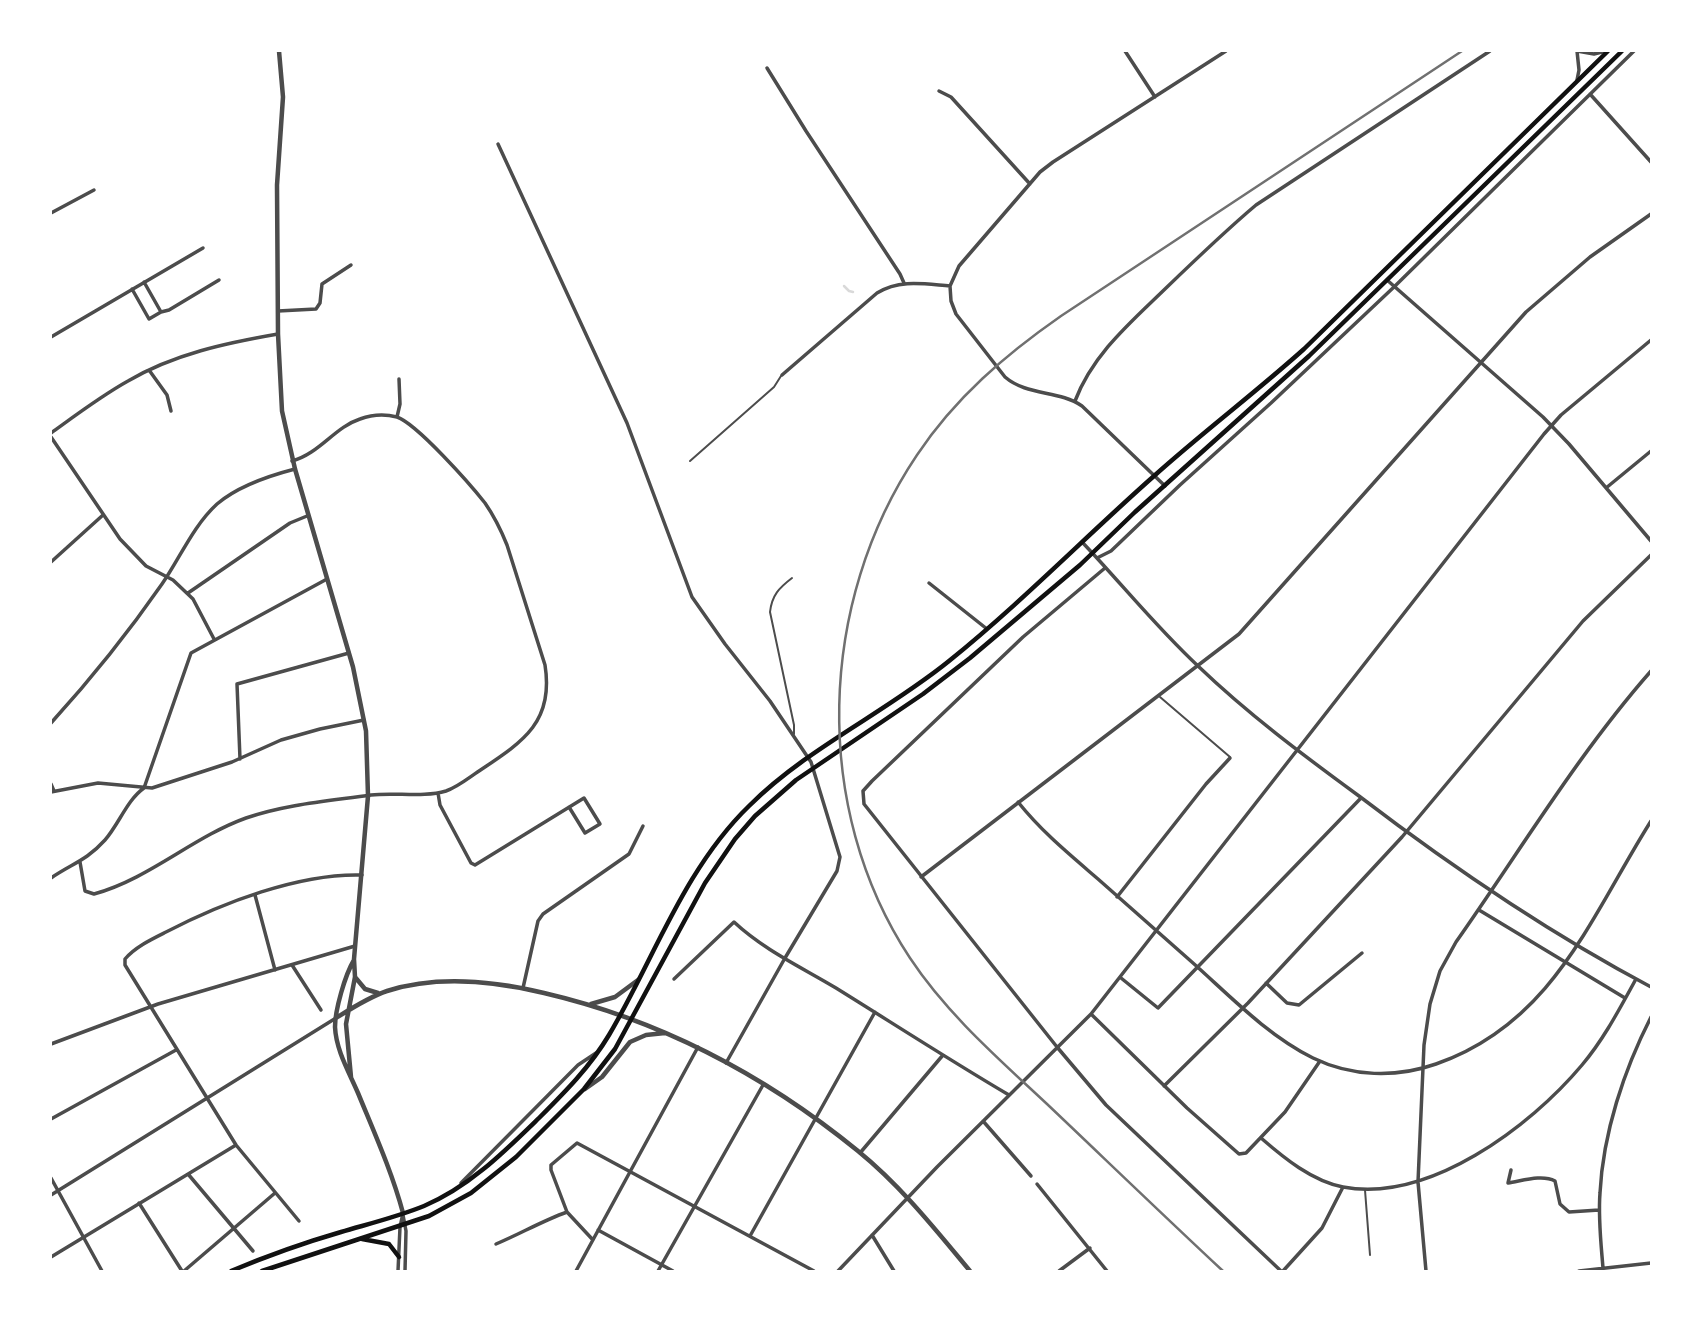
<!DOCTYPE html>
<html>
<head>
<meta charset="utf-8">
<style>
  body { margin:0 }
  #map { position:relative; width:1702px; height:1322px; overflow:hidden; background:#fff; font-family:Overpass,sans-serif }
  canvas { display:block }
  .frame { position:absolute; inset:0; border:52px solid #fff; pointer-events:none }
</style>
</head>
<body>
<div id="map">
<canvas width="1702" height="1322"></canvas>
<div class="frame"></div>
</div>
<script>
const ctx = document.querySelector('canvas').getContext('2d');
ctx.lineJoin = 'round';
function strokePath(path, color, width, dash) { ctx.strokeStyle = color; ctx.lineWidth = width; ctx.lineCap = dash ? 'butt' : 'round'; ctx.setLineDash(dash || []); ctx.stroke(path); }
const stream = new Path2D(`
  M844 286 849 291 853 292`);
const service = new Path2D(`
  M690 461 774 387 781 376
  M792 578C779 588 772 595 770 612L794 725V734
  M1160 697 1230 757
  M1365 1190 1370 1255`);
const minor = new Path2D(`
  M1125 51 1155 97
  M1577 51 1579 70 1577 80
  M1577 51 1594 54 1606 51
  M767 68 806 131 900 274 904 283
  M939 91 951 97 1030 184
  M1590 94 1651 162
  M498 144 627 423 692 597 725 644 770 701 811 762 840 857 837 871 785 958 726 1063
  M51 213 94 190
  M1387 280 1543 417 1569 444 1651 541
  M144 282 161 312 169 310 219 280
  M132 289 149 319 161 312
  M278 311 316 309 320 303 322 284 351 265
  M51 337 203 248
  M149 370 167 395 171 411
  M782 375 877 293C900 279 924 284 950 286
  M1075 401C1093 354 1130 323 1165 289 1195 260 1224 232 1256 205L1490 51
  M397 417 400 404 399 379
  M51 433C76 415 101 396 128 381 174 354 226 343 278 334
  M51 437 120 539 146 566 173 580 193 599 214 639
  M1165 486 1082 406C1059 390 1027 396 1005 377L956 314 951 301 950 286 959 266 1040 172 1053 162 1226 51
  M1606 488 1651 451
  M1082 542C1121 583 1157 628 1198 666 1248 714 1303 755 1359 796 1452 867 1547 932 1651 987
  M1097 558 1111 551 1180 485 1271 403 1394 287 1634 51
  M51 562 103 515
  M1105 568 1023 637 872 781 863 791 864 804 1057 1047 1106 1105 1281 1271
  M929 583 987 629
  M188 593 290 523 307 516
  M51 723C91 679 128 633 162 584 180 558 193 526 217 504 238 486 268 476 295 469
  M240 759 237 684 349 653
  M51 784 54 791
  M51 792 98 783 152 788 232 762 281 740 320 729 364 720
  M438 793 440 805 471 863 475 865 584 798 600 824 585 833 569 807
  M1018 802C1042 832 1069 854 1098 879 1130 907 1161 935 1193 963 1230 996 1267 1035 1313 1058 1352 1077 1396 1078 1436 1064 1553 1023 1590 918 1651 821
  M80 862 85 891 94 894C149 879 193 837 246 818 287 804 329 801 371 795 395 792 423 798 446 791 458 787 471 776 482 769 524 741 554 721 545 665L507 545C501 530 494 516 485 503 470 484 417 424 397 417 385 414 371 415 360 419 335 427 319 454 292 461
  M921 877 1239 634 1526 312 1590 257 1651 214
  M51 878C73 863 86 861 105 840 119 824 127 800 144 788L191 653 327 579
  M255 895 275 970
  M1117 897 1206 784 1230 758
  M1479 910 1625 998
  M292 965 321 1010
  M1121 978 1158 1008 1361 798
  M674 979 734 922C764 950 801 967 836 988 894 1024 951 1061 1009 1095
  M1266 983 1287 1003 1299 1005 1362 953
  M523 988 538 921 543 914 629 854 643 826
  M1091 1014 1187 1108 1239 1154 1246 1153 1285 1112 1320 1061
  M51 1044 158 1004 355 946
  M1164 1086 1248 1003 1402 837 1583 621 1651 555
  M51 1119 176 1050
  M983 1121 1031 1176
  M1261 1138C1284 1158 1312 1181 1343 1187 1429 1203 1530 1127 1582 1065 1604 1039 1620 1008 1636 979
  M860 1153 943 1055
  M1511 1170 1508 1183C1522 1181 1542 1174 1555 1181L1560 1204 1569 1212 1599 1210
  M188 1174 253 1251
  M51 1178 102 1271
  M461 1183 578 1065 596 1053
  M1037 1184 1107 1271
  M51 1195 336 1018
  M139 1203 182 1271
  M403 1215 406 1231 405 1271
  M299 1221 236 1145 125 965V959C135 947 152 939 166 932 222 903 299 873 362 875
  M598 1230 673 1271
  M872 1235 894 1271
  M750 1236 875 1012
  M593 1240 567 1212 551 1170V1165L577 1143 814 1271
  M496 1244C520 1234 542 1221 567 1212
  M51 1257 236 1145
  M1603 1268C1601 1243 1598 1218 1600 1193 1603 1133 1624 1070 1651 1017
  M184 1271 275 1193
  M398 1271 400 1227 403 1213
  M576 1271 698 1047
  M658 1271 763 1085
  M838 1271 937 1167 1091 1014 1544 434 1561 415 1651 340
  M1059 1271 1090 1248
  M1283 1271 1322 1228 1343 1187
  M1426 1271 1418 1182 1424 1045 1430 1004 1440 971 1456 942C1520 851 1578 754 1651 671
  M1579 1271 1651 1263`);
const tertiary = new Path2D(`
  M279 51 283 97 277 185 278 334 282 411 295 469 353 667 366 731 368 796 354 959 355 977 346 1024 351 1077
  M354 960C345 975 335 1010 335 1027 336 1050 349 1072 358 1093 374 1132 392 1172 403 1213
  M355 977 365 989 378 993
  M591 1004 615 997 638 980
  M336 1018C352 1008 369 997 387 991 437 975 494 981 544 993 660 1020 766 1076 858 1151 901 1186 935 1229 970 1271
  M585 1089 602 1077 630 1042 646 1035 665 1033`);
const secondary = new Path2D(`
  M362 1239 389 1244 399 1257
  M231 1271C267 1256 303 1243 341 1232 368 1224 397 1217 424 1206 469 1187 504 1152 539 1118 565 1092 590 1067 609 1035 654 959 684 869 749 806 807 748 885 713 949 661 1021 603 1085 537 1154 476 1203 432 1255 393 1304 349L1608 51
  M262 1271 429 1216 471 1193 516 1157 584 1089 615 1049 705 883 735 839 755 816 796 780 923 694 970 658 1080 565 1135 512 1309 356 1622 51`);
const rail = new Path2D(`
  M1223 1271C1164 1216 1106 1160 1047 1104 999 1059 947 1014 910 958 811 808 818 602 917 455 955 398 1005 355 1061 316L1462 51`);
strokePath(stream, '#d9d9d9', 2.5);
strokePath(service, '#4c4c4c', 2);
strokePath(minor, '#4c4c4c', 3.5);
strokePath(tertiary, '#4c4c4c', 4.5);
strokePath(secondary, '#111', 4.5);
strokePath(rail, '#707070', 2.5);
</script>
</body>
</html>
